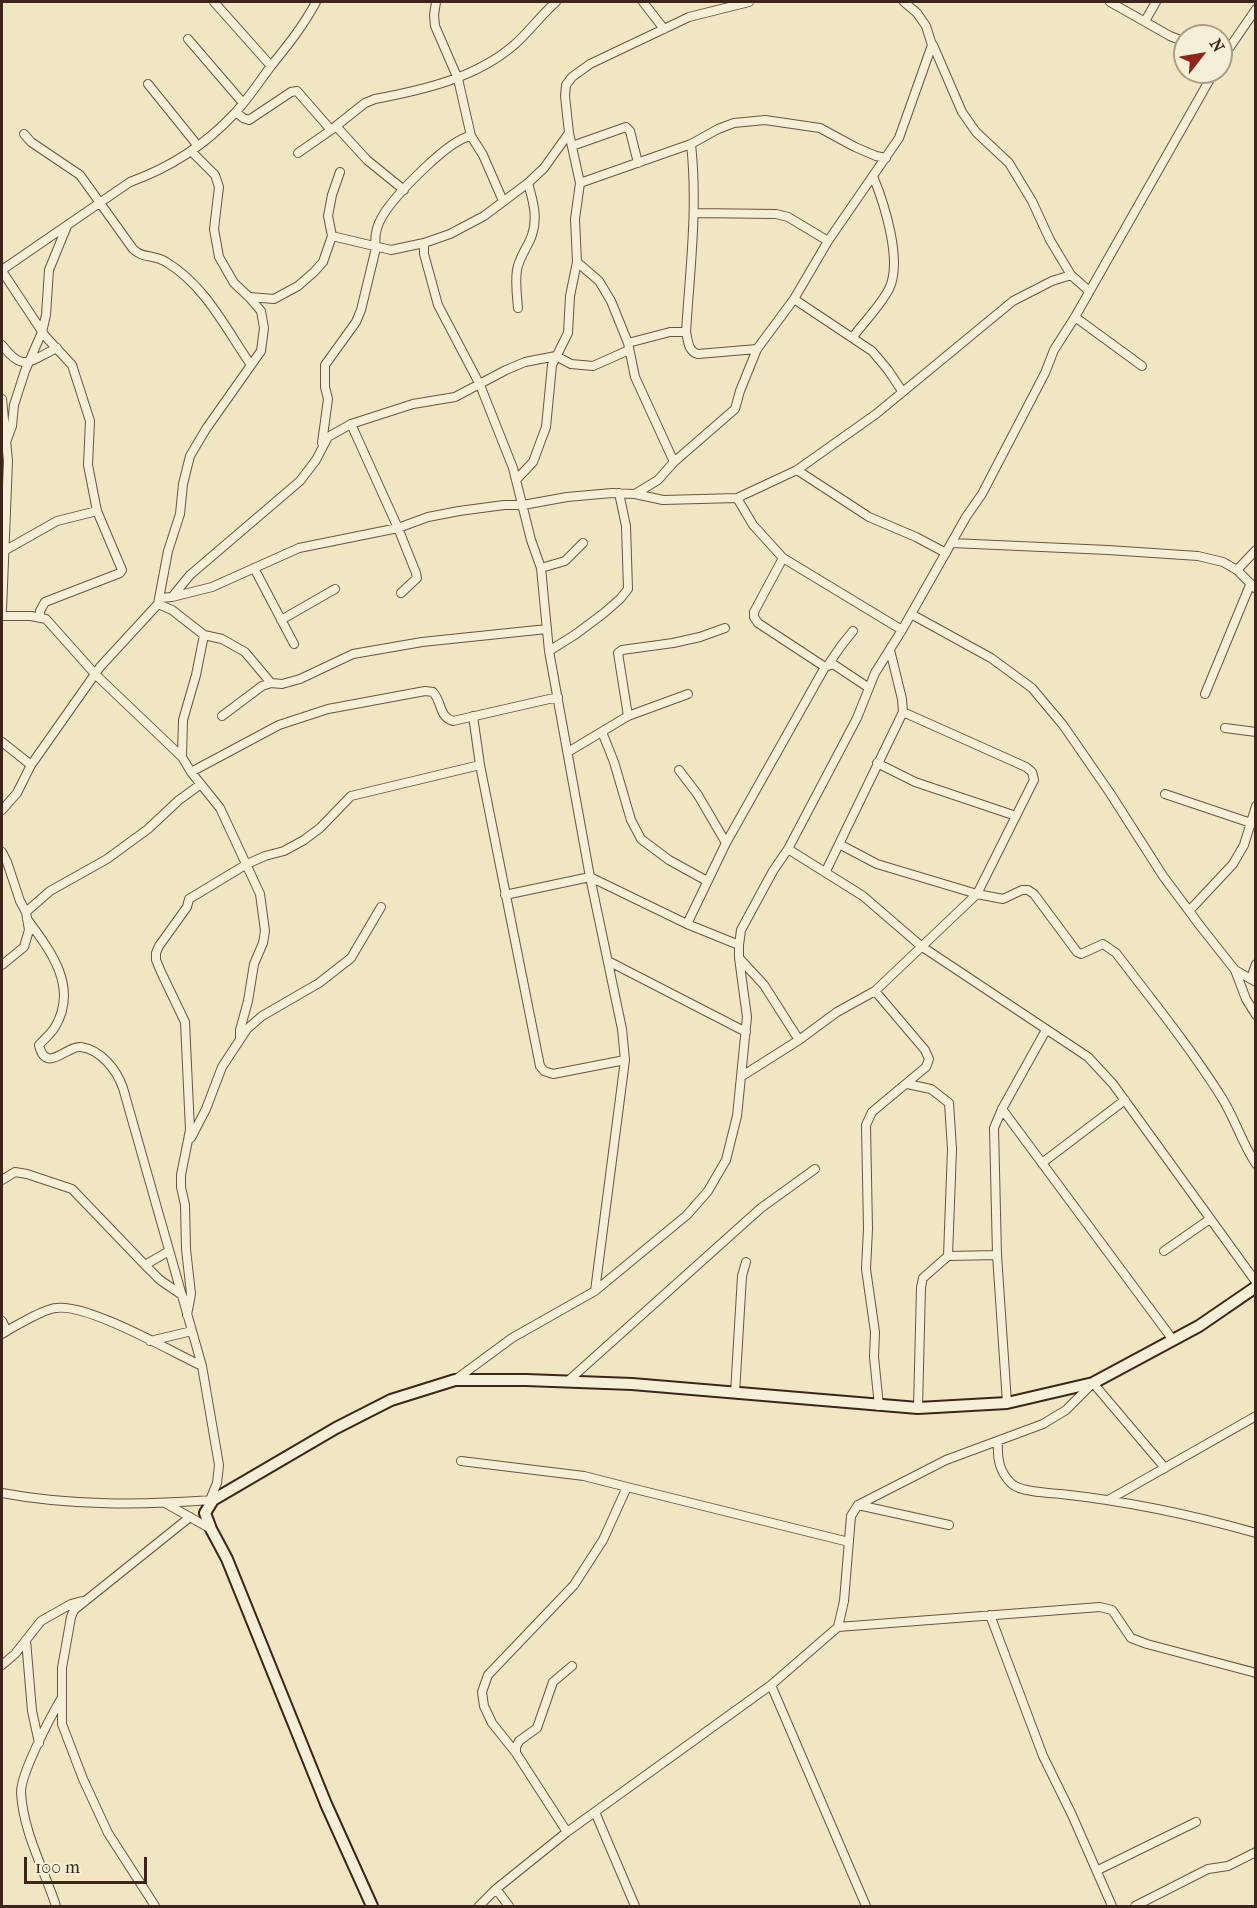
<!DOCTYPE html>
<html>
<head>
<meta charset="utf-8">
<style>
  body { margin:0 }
  #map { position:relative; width:1257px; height:1908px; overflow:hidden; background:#f0e6c2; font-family:"IM FELL French Canon",serif }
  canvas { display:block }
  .frame { position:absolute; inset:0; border:3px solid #3c2519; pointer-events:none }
  .north { position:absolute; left:1173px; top:24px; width:60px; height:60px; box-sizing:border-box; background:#f5efd7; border:2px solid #ab9e8b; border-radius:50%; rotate:59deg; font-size:16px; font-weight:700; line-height:24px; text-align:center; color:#3c2519 }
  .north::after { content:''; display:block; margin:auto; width:21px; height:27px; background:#8f2418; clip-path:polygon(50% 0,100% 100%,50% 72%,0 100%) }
  .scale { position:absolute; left:24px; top:1857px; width:123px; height:27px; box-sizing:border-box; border:3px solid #3c2519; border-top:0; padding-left:8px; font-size:18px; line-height:21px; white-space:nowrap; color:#3c2519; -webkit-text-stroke:4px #f5efd7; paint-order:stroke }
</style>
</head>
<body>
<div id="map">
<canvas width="1257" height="1908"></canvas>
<div class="frame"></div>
<div class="north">N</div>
<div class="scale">100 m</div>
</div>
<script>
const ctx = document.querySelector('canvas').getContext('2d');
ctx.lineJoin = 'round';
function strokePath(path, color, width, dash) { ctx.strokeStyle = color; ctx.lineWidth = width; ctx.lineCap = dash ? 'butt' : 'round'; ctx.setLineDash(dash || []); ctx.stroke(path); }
const street = new Path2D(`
  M214 2 271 66
  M436 2 434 15 435 26 458 79 471 136 483 155 503 201
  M643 2 664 29
  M1110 2 1170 36 1185 42
  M1145 21 1156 2
  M188 39 243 103
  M933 45 962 112 976 132 1009 163 1032 201 1050 240 1071 275 1089 291
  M1221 60 1256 9
  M148 84 198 146
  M236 112 243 118 249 120 291 92 297 91 331 130 365 103 375 99C423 90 476 78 514 45 529 32 541 15 556 2
  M336 126 367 160 404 190
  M24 134 31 142 80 175 133 249C143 259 154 254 166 262 205 285 226 329 251 365
  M691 144C698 207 690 269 686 332 688 340 688 352 698 354L757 349
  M572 146 626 127 630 131 638 163
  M298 153 331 130
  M580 183 691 144 718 129 734 123 765 120 820 128 855 147 876 156 886 158
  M694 213 776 214 788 217 828 241
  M332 236 391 250 424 243 450 234 484 216 528 183 544 168 569 133
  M424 243V254L438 305 480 385 513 468 531 540 541 568 549 651 590 877 622 1029 625 1060 595 1291
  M577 262 599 281 611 301 628 343 635 377 674 462
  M2 270 130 182C169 168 206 144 234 114 248 99 259 82 271 66 288 45 304 25 316 2
  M2 271 45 336 72 365 90 421 88 465 97 511 122 570 120 573 45 602 40 611V617
  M249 297 274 299 298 286 314 272 323 262 332 236 328 216 332 195 340 172
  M794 299 872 351 888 370 902 391
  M518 308C517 296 515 283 517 270 519 257 528 247 532 235 538 217 533 201 528 183
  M1075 317 1142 366
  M853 337C864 322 881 305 889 289 903 261 884 203 873 176
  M628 343 670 332H686
  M2 345C23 373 29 361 57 348
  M2 399 8 461 2 610
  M351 424 398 528 416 573 417 578 401 593
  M6 442 12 426 14 405 25 371 42 332 46 315 49 270 67 226
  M322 443 328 399 325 387V365L356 322 361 310 376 248C374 236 376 227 382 217 394 196 449 139 471 136
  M797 470 869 517 916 537 946 553
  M516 480 533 462 546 427 552 365 568 333 570 296 577 262 575 219 580 183 569 133 565 96 566 85 572 77 590 64 689 17 749 2
  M635 494 658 480 674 462 735 409 740 391 757 349 794 299 828 241 899 138 932 45 926 26 917 13 904 2
  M737 498 753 525 783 558 902 630
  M952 543 1108 550 1198 556 1223 562 1237 570 1256 589
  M4 551 57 521 97 511
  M783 558 754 612V617L758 623 825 667
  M254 568 294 644
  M541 568 565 561 583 543
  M1237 570 1256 550
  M172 597 212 587 299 548 398 528 428 517 459 511 504 505H523L567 497 612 493 635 494 663 500 737 498 797 470 876 414 1013 301 1052 281 1071 275
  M160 598 172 597 190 575 300 481 316 460 328 437 351 424 413 404 455 397 506 370 525 362 556 356 571 364 593 366 629 350
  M158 604 172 610 204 635 222 639 245 652 271 683
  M911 614 991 658 1032 688 1063 725 1110 793 1163 876 1201 927 1235 970 1256 982
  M2 616H31L46 619 95 674 182 757 191 772 220 808 260 894 265 931 263 943 254 964 248 1001 240 1030V1038
  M281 620 335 589
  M549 651 576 634 604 613 620 599 628 589 626 526 619 493
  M828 665 841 646 853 631
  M1205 694 1250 585
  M222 716 262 686 271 683 282 684 300 679 353 654 422 642 547 629
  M473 716 480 765 540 1066 544 1071 553 1074 625 1060
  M628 716 618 653 622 650 673 643 700 637 725 628
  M1225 728 1256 732
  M602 732 614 762 631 820 641 839 669 860 707 881
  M2 742 31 765
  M568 752 628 716 688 694
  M182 757 183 720 196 675 204 635
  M877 763 915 782 1016 816
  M679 770 698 795 726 843
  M191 772 279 725 328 709 425 691 433 692C442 702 439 717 453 721L558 697
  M1165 794 1254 824
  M2 810 17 793 31 765 100 667 158 604 168 551 180 514 183 484 190 456 206 429 261 351 264 328 261 311 249 297 234 283 219 257 214 229 219 187 215 175 191 151
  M839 844 877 864 977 894 1003 899 1022 890H1028L1034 894 1077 952 1081 954 1103 944 1116 953C1152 1000 1190 1047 1222 1098 1235 1119 1242 1143 1256 1164
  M788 849 863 896 921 946 1088 1057 1113 1084 1256 1282
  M2 852 7 862 20 901 26 912 29 930 24 947 2 965
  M826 871 903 712 902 699 890 650
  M505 895 590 877 687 924 739 945
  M1189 911 1233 864 1244 845 1256 806
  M26 912 50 891 107 859 148 829 179 800 201 784
  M27 919C50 950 79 987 55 1027 51 1034 44 1039 39 1045 46 1075 67 1045 81 1047 102 1050 117 1071 123 1088L202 1366 219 1465 217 1483 210 1500
  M687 924 726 843 825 667 833 664 869 688
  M740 959 764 985 799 1040
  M608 961 746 1032
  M1235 970 1246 999 1256 1015
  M1251 978 1256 964
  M875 991 925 1050 929 1059 926 1067 872 1112 866 1125 868 1229 866 1269 875 1332 874 1357 879 1406
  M742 1076 799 1040 837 1012 875 991 977 894 1034 780 1032 772 1026 767 903 712
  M907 1084 931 1089 949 1103 952 1149 948 1256 923 1278 921 1287 918 1408
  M1002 1109 1173 1340
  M191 1138 206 1109 222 1067 247 1029 262 1016 319 983 351 958 381 907
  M1042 1163 1125 1100
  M2 1180 15 1172 27 1174 72 1189 145 1265 160 1280 182 1295
  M1164 1251 1210 1219
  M948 1256 997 1255
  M145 1265 169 1251
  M187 1315 191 1294 186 1249 185 1205 181 1187V1175L190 1130 185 1022 161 972 156 960V953L159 946 187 907 189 899 247 864 265 856 284 851 304 840 320 828 351 796 480 765
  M2 1321 7 1331
  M2 1334C13 1327 44 1309 56 1308 87 1303 170 1351 202 1366
  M150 1341 192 1331
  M455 1380 512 1338 595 1291 687 1215 708 1191 726 1160 737 1116 747 1017 739 958V945L741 930 773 871 788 849 857 718 875 673 902 630 966 517 982 494 1045 373 1054 350 1075 317 1214 72
  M568 1381 761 1208 815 1169
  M735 1393 742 1276 746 1262
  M1007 1403 997 1255 994 1128 1002 1109 1046 1030
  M998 1442C997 1458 999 1472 1012 1484 1021 1492 1049 1493 1061 1494 1125 1501 1193 1515 1256 1533
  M461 1461 584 1476 627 1487
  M2 1493C71 1506 142 1505 212 1500
  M1110 1499 1256 1416
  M165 1503 211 1529
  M858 1505 949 1525
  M990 1615 1043 1756 1072 1815 1112 1906
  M838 1627 1100 1607 1112 1610 1131 1638 1147 1644 1256 1673
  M26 1640 32 1711 39 1743
  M2 1665 15 1654 41 1621 71 1604 82 1601
  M771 1685 866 1906
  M516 1753V1747L519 1741 537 1728 553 1682 572 1666
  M595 1812 635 1906
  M567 1832 516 1753 492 1723 484 1706 482 1692 488 1675 574 1585 603 1540 627 1487 849 1542
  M1098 1870 1196 1822
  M496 1889 509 1906
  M56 1906C44 1869 23 1832 21 1792 21 1773 51 1716 61 1699
  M155 1906 108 1833 83 1779 62 1724V1668L71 1617 74 1610 190 1517
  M479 1906 496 1889 567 1832 771 1685 838 1627 844 1601 851 1516 858 1505 946 1460 1043 1424 1066 1410 1093 1383 1165 1468
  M1135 1906 1208 1869 1228 1866 1256 1852`);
const secondary = new Path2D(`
  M372 1906 326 1804 227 1559 211 1529 205 1513 213 1500 336 1428 391 1400 455 1380H526L632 1384 918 1408 1007 1403 1093 1383 1199 1326 1256 1287`);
strokePath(street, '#695543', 10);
strokePath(secondary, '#3c2519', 14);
strokePath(street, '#f5efd7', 8);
strokePath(secondary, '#f5efd7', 10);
</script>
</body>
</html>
